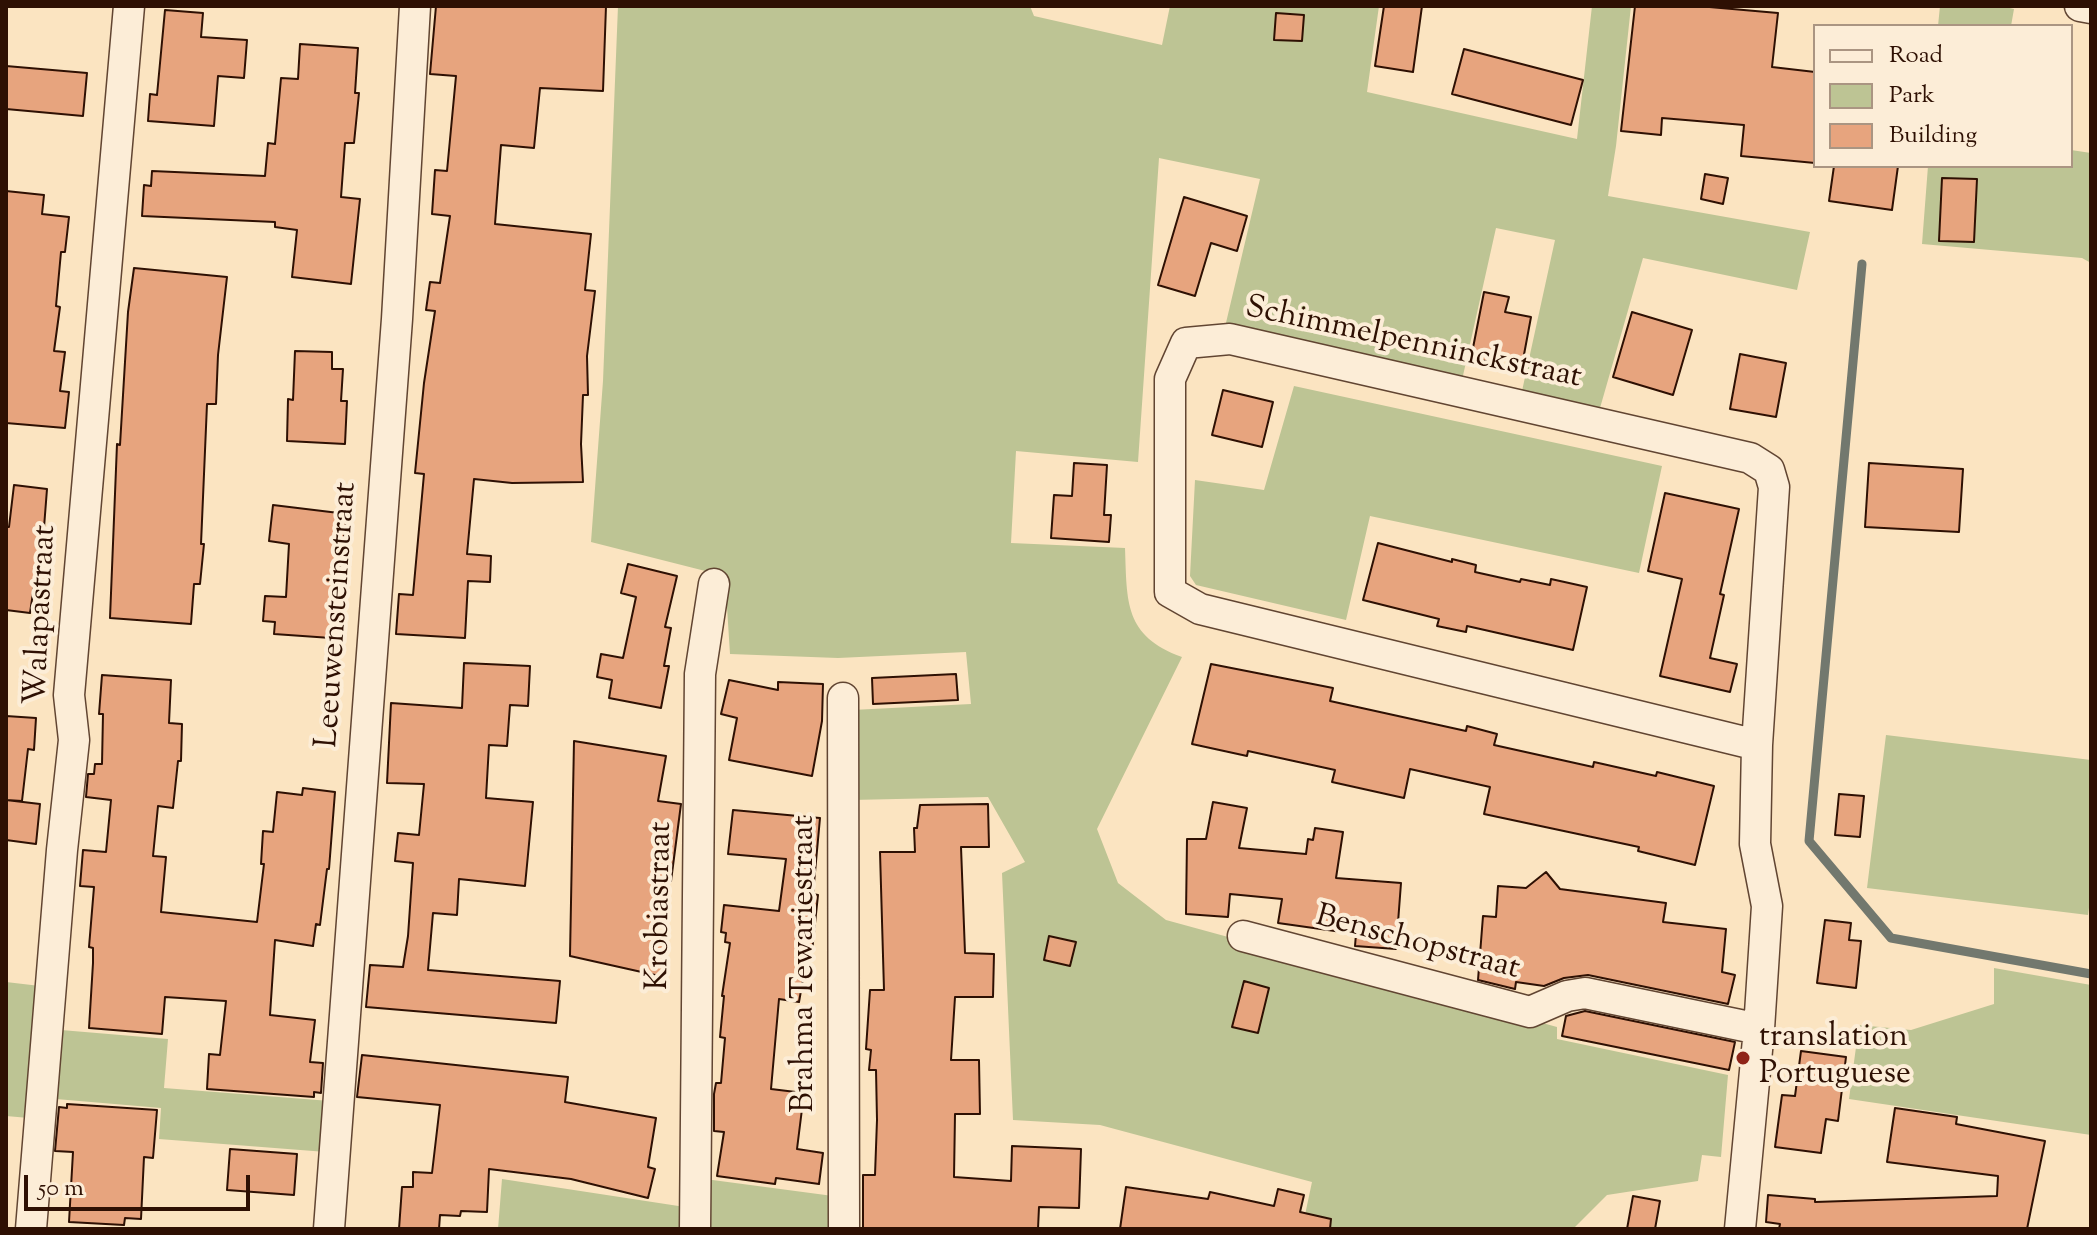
<!DOCTYPE html>
<html>
<head>
<meta charset="utf-8">
<style>
  body { margin:0 }
  #map { position:relative; width:2097px; height:1235px; overflow:hidden; background:#fbe4c1; font-family:"Sorts Mill Goudy",serif }
  canvas { display:block }
  .frame { position:absolute; inset:0; border:8px solid #2e1003; pointer-events:none }
  .legend { position:absolute; left:1813px; top:24px; width:260px; height:144px; box-sizing:border-box; background:#fcedd7; border:2px solid #aa9582; margin:0; padding:10px 14px; list-style:none; font-size:24px; color:#2e1003 }
  .legend li { display:flex; align-items:center; gap:16px; height:40px }
  .legend b { width:40px; border:2px solid #aa9582 }
  .scale { position:absolute; left:24px; top:1175px; width:226px; height:36px; box-sizing:border-box; border:4px solid #2e1003; border-top:0; padding-left:10px; font-size:24px; line-height:28px; white-space:nowrap; color:#2e1003; -webkit-text-stroke:6px #fcedd7; paint-order:stroke }
</style>
</head>
<body>
<div id="map">
<canvas width="2097" height="1235"></canvas>
<div class="frame"></div>
<ul class="legend">
<li><b style="height:10px;background:#fcedd7"></b>Road</li>
<li><b style="height:22px;background:#bdc494"></b>Park</li>
<li><b style="height:22px;background:#e7a47e"></b>Building</li>
</ul>
<div class="scale">50 m</div>
</div>
<script>
const ctx = document.querySelector('canvas').getContext('2d');
ctx.lineJoin = 'round';
function fill(path, color) { ctx.fillStyle = color; ctx.fill(path, 'evenodd'); }
function strokePath(path, color, width, dash) { ctx.strokeStyle = color; ctx.lineWidth = width; ctx.lineCap = dash ? 'butt' : 'round'; ctx.setLineDash(dash || []); ctx.stroke(path); }
function write(font, color, halo, rows, align = 'center') {
  ctx.font = font + ' "Sorts Mill Goudy",serif'; ctx.lineWidth = 8; ctx.setLineDash([]); ctx.textBaseline = 'middle'; ctx.strokeStyle = halo; ctx.fillStyle = color; for (const [text, x, y, turn = 0] of rows) {
    ctx.save(); ctx.translate(x, y); ctx.rotate((+turn || 0) * Math.PI / 180); ctx.textAlign = isNaN(turn) ? turn : align; if (halo) ctx.strokeText(text, 0, 0); ctx.fillText(text, 0, 0); ctx.restore();
  }
}
const green = new Path2D(`
  M618 6H1030L1034 16 1162 45 1170 6H1379L1367 92 1577 139 1592 6H1631L1616 146 1608 196 1810 232 1797 290 1643 258 1600 408 1522 391 1555 240 1496 228 1462 380 1225 327 1260 179 1159 158 1138 462 1016 451 1011 543 1125 548C1127 602 1124 636 1182 657L1097 829 1118 883 1166 920 1557 1027V1039L1728 1075 1721 1157 1702 1155 1698 1181 1607 1195 1573 1229H1302L1312 1182 1100 1125 1013 1120 1002 873 1025 862 988 797 851 800 852 710 971 704 966 652 838 658 730 654 725 576 591 542 603 381Z
  M1940 6H2001L2014 9 2011 26H1938Z
  M2071 150 2091 153V263L2082 258 1922 244 1928 166H2071Z
  M1294 386 1662 466 1639 573 1370 516 1346 620 1196 585 1190 576 1195 480 1264 490Z
  M1886 735 2091 760V893L2088 915 1867 888Z
  M1994 968 2091 985V1135L1849 1099 1859 1025 1911 1030 1994 1004Z
  M6 982 40 986 29 1118 6 1116Z
  M61 1030 168 1039 164 1088 330 1101 326 1152 159 1139 161 1108 56 1099Z
  M502 1179 685 1207V1229H498Z
  M705 1179 833 1196V1229H705Z`);
const stream = new Path2D(`
  M1862 264 1809 841 1891 938 2091 974`);
const building = new Path2D(`
  M436 6H606L603 91 540 88 534 148 501 145 495 224 591 234 585 290 595 291 587 356 588 395H583L581 444 583 482 512 483 474 479 467 554 491 556 490 582 468 581 465 638 396 634 399 594 413 595 424 474 415 473 424 383 435 311 426 310 430 282 440 283 450 216 432 214 435 170 447 171 456 76 430 74Z
  M1384 6H1422L1413 72 1375 66Z
  M1635 6H1698L1778 13 1772 67 1815 72V163L1741 156 1744 125 1662 118 1661 135 1621 131Z
  M165 10 203 13 201 37 247 40 244 78 218 76 214 126 148 121 150 94 157 95Z
  M1276 13 1304 15 1302 41 1274 40Z
  M300 44 358 48 355 93H359L354 143H345L341 197 360 199 351 284 292 277 297 230 275 227V222L142 216 144 185 151 186 152 171 265 176 268 143 275 144 281 78 298 79Z
  M1464 49 1583 80 1571 125 1452 94Z
  M6 66 87 73 83 116 6 109Z
  M1834 166H1898L1892 210 1829 201Z
  M1705 174 1728 178 1723 204 1701 199Z
  M1942 178 1977 179 1974 242 1939 241Z
  M6 191 44 195 42 214 69 217 65 252H61L56 306 60 307 54 351 65 352 60 391 69 392 65 428 6 423Z
  M1184 197 1247 216 1237 251 1211 243 1195 296 1158 285Z
  M134 268 227 277 218 355 216 404H207L201 544H204L200 584H194L191 624 110 618 117 444 120 445 128 312Z
  M1484 292 1509 297 1505 312 1531 317 1523 360 1496 355 1495 363 1471 358Z
  M1632 312 1692 330 1673 395 1613 377Z
  M295 351 332 352V369H343L341 401H347L345 444 287 441 288 399 293 400Z
  M1740 354 1786 363 1776 417 1730 409Z
  M1223 390 1273 402 1262 447 1212 435Z
  M1074 463 1107 465 1104 515H1111L1109 542 1051 538 1054 495 1072 496Z
  M1869 463 1963 469 1959 532 1865 527Z
  M14 485 47 489 41 566H37L30 613 6 610V527H9Z
  M1665 493 1739 509 1720 594 1724 595 1710 658 1737 664 1730 692 1660 676 1682 579 1648 571Z
  M273 505 347 514 331 638 274 634 275 622 263 621 265 596 286 597 289 544 269 541Z
  M1378 543 1452 562V559L1476 565 1475 572 1520 582 1521 579 1550 585 1551 579 1587 587 1573 650 1467 626 1466 632 1437 626 1439 619 1363 600Z
  M628 564 677 576 665 627 671 628 664 666H669L661 708 609 698 612 680 597 677 601 654 623 658 636 597 621 593Z
  M464 663 530 666 528 706 510 705 507 746 489 745 486 798 533 802 525 886 459 879 457 915 433 913 428 970 560 981 556 1023 366 1007 370 965 403 967 408 936 413 863 395 861 398 833 419 835 424 784 387 783 391 703 462 708Z
  M1211 664 1333 688 1330 701 1466 731 1467 726 1497 734 1494 745 1593 767 1594 762 1656 776 1657 772 1714 786 1695 865 1638 851 1639 847 1484 814 1490 787 1410 769 1404 798 1332 782 1335 770 1248 751 1247 756 1192 744Z
  M956 674 958 700 873 704 872 678Z
  M102 675 171 680 169 723 182 724 181 761H178L173 808 158 806 153 856 166 857 161 912 257 922 264 864H261L263 831 273 832 277 792 302 795 303 788 335 792 329 869H327L320 925 316 924 313 946 275 940 270 1015 315 1020 310 1062 323 1063 321 1093 314 1092V1097L207 1089 209 1054 220 1055 226 1001 165 997 162 1034 89 1028 93 963V948L89 947 94 887 80 886 83 850 106 852 111 800 86 797 88 774H94L95 764H102L103 714H99Z
  M729 680 778 690V682L823 684 822 721 812 776 729 760 737 718 721 714Z
  M6 716 36 718 34 750 28 749 22 801 6 800Z
  M574 741 666 756 658 801 681 804 671 881 665 880 656 936 666 938 664 977 570 956Z
  M1839 794 1864 796 1860 837 1835 835Z
  M6 800 40 804 36 844 6 840Z
  M1213 802 1247 808 1239 848 1306 854 1308 839 1313 840 1315 828 1343 832 1336 878 1401 883 1396 949 1355 946 1356 934 1278 923 1282 899 1230 894 1228 917 1186 914 1187 839H1206Z
  M988 804 989 847H961L965 953 994 954 993 997H955L951 1060H979L980 1114H955L954 1177 1011 1181 1012 1146 1081 1149 1079 1208 1039 1207 1038 1229H863V1175H875L877 1120 876 1070H869L871 1050 866 1049 870 990H884L880 852H915L914 828H917L920 805Z
  M733 810 820 818 813 894 818 895 812 952 808 951 799 1002 779 999 771 1089 804 1093 797 1149 823 1153 819 1184 776 1178 775 1184 717 1176 724 1132 714 1131V1094L716 1083H721L725 1038 720 1037 724 996H722L730 943 725 942 726 933 721 932 724 905 779 911 786 859 728 854Z
  M1546 872 1560 889 1666 903 1663 922 1726 929 1722 972 1735 975 1728 1004 1588 975 1564 978 1544 986 1516 982 1515 989 1478 980 1483 916 1496 917 1498 886 1526 888Z
  M1825 920 1851 923 1849 940 1861 941 1856 988 1817 983Z
  M1049 936 1076 942 1070 966 1044 960Z
  M1244 981 1269 988 1258 1033 1232 1027Z
  M1585 1011 1735 1042 1729 1070 1562 1036 1566 1016Z
  M1801 1051 1846 1057 1838 1121 1826 1119 1821 1153 1775 1147 1782 1095 1795 1096Z
  M362 1055 568 1077 565 1102 656 1118 648 1167 655 1169 648 1198 571 1179 489 1169 487 1212 461 1211 460 1216 440 1215 439 1229H399L402 1187H413V1172L432 1173 440 1105 357 1097Z
  M67 1104 157 1110 153 1158 144 1157 141 1219 125 1218 124 1225 69 1222 73 1152 55 1151 59 1107 67 1108Z
  M1895 1108 1957 1117 1956 1124 2045 1141 2027 1229H1779L1780 1224 1766 1222 1768 1195 1815 1199V1202L1997 1196 1998 1176 1887 1162Z
  M230 1149 297 1154 294 1195 227 1190Z
  M1126 1187 1208 1199 1210 1192 1274 1206 1278 1189 1304 1195 1300 1212 1331 1219 1330 1229H1120Z
  M1633 1196 1660 1201 1655 1229H1627Z`);
const minor = new Path2D(`
  M2080 6 2091 8
  M843 698 844 1229
  M1243 936 1530 1012 1567 996 1585 993 1759 1029
  M31 1229 62 850 74 740 69 695 129 6
  M329 1229 397 319 415 6
  M695 1229 700 674 714 584
  M1740 1229 1759 1029 1767 906 1755 844 1757 745 1774 487 1769 470 1750 458 1230 339 1186 343 1170 379V592L1200 609 1757 745`);
const markers = [
  [1743,1058,8,"#8f2418"]
];
const streetNames = [
  ["Schimmelpenninckstraat",1413,345,12],
  ["Walapastraat",43,615,-87],
  ["Leeuwensteinstraat",339,615,-86],
  ["Krobiastraat",662,906,-89],
  ["Benschopstraat",1417,945,15],
  ["Brahma Tewariestraat",807,964,-90]
];
const poiNames = [
  ["translation",1759,1040],
  ["Portuguese",1759,1077]
];
fill(green, '#bdc494');
strokePath(stream, '#72786e', 9);
fill(building, '#e7a47e');
strokePath(building, '#2e1003', 2);
strokePath(minor, '#614532', 33);
strokePath(minor, '#fcedd7', 30);
for (const [x, y, r, color] of markers) { const dot = new Path2D(); dot.arc(x, y, r, 0, 2 * Math.PI); ctx.fillStyle = color; ctx.fill(dot); strokePath(dot, '#fcedd7', 3); }
write('32px', '#2e1003', '#fcedd7', streetNames);
write('32px', '#2e1003', '#fcedd7', poiNames, 'left');
</script>
</body>
</html>
